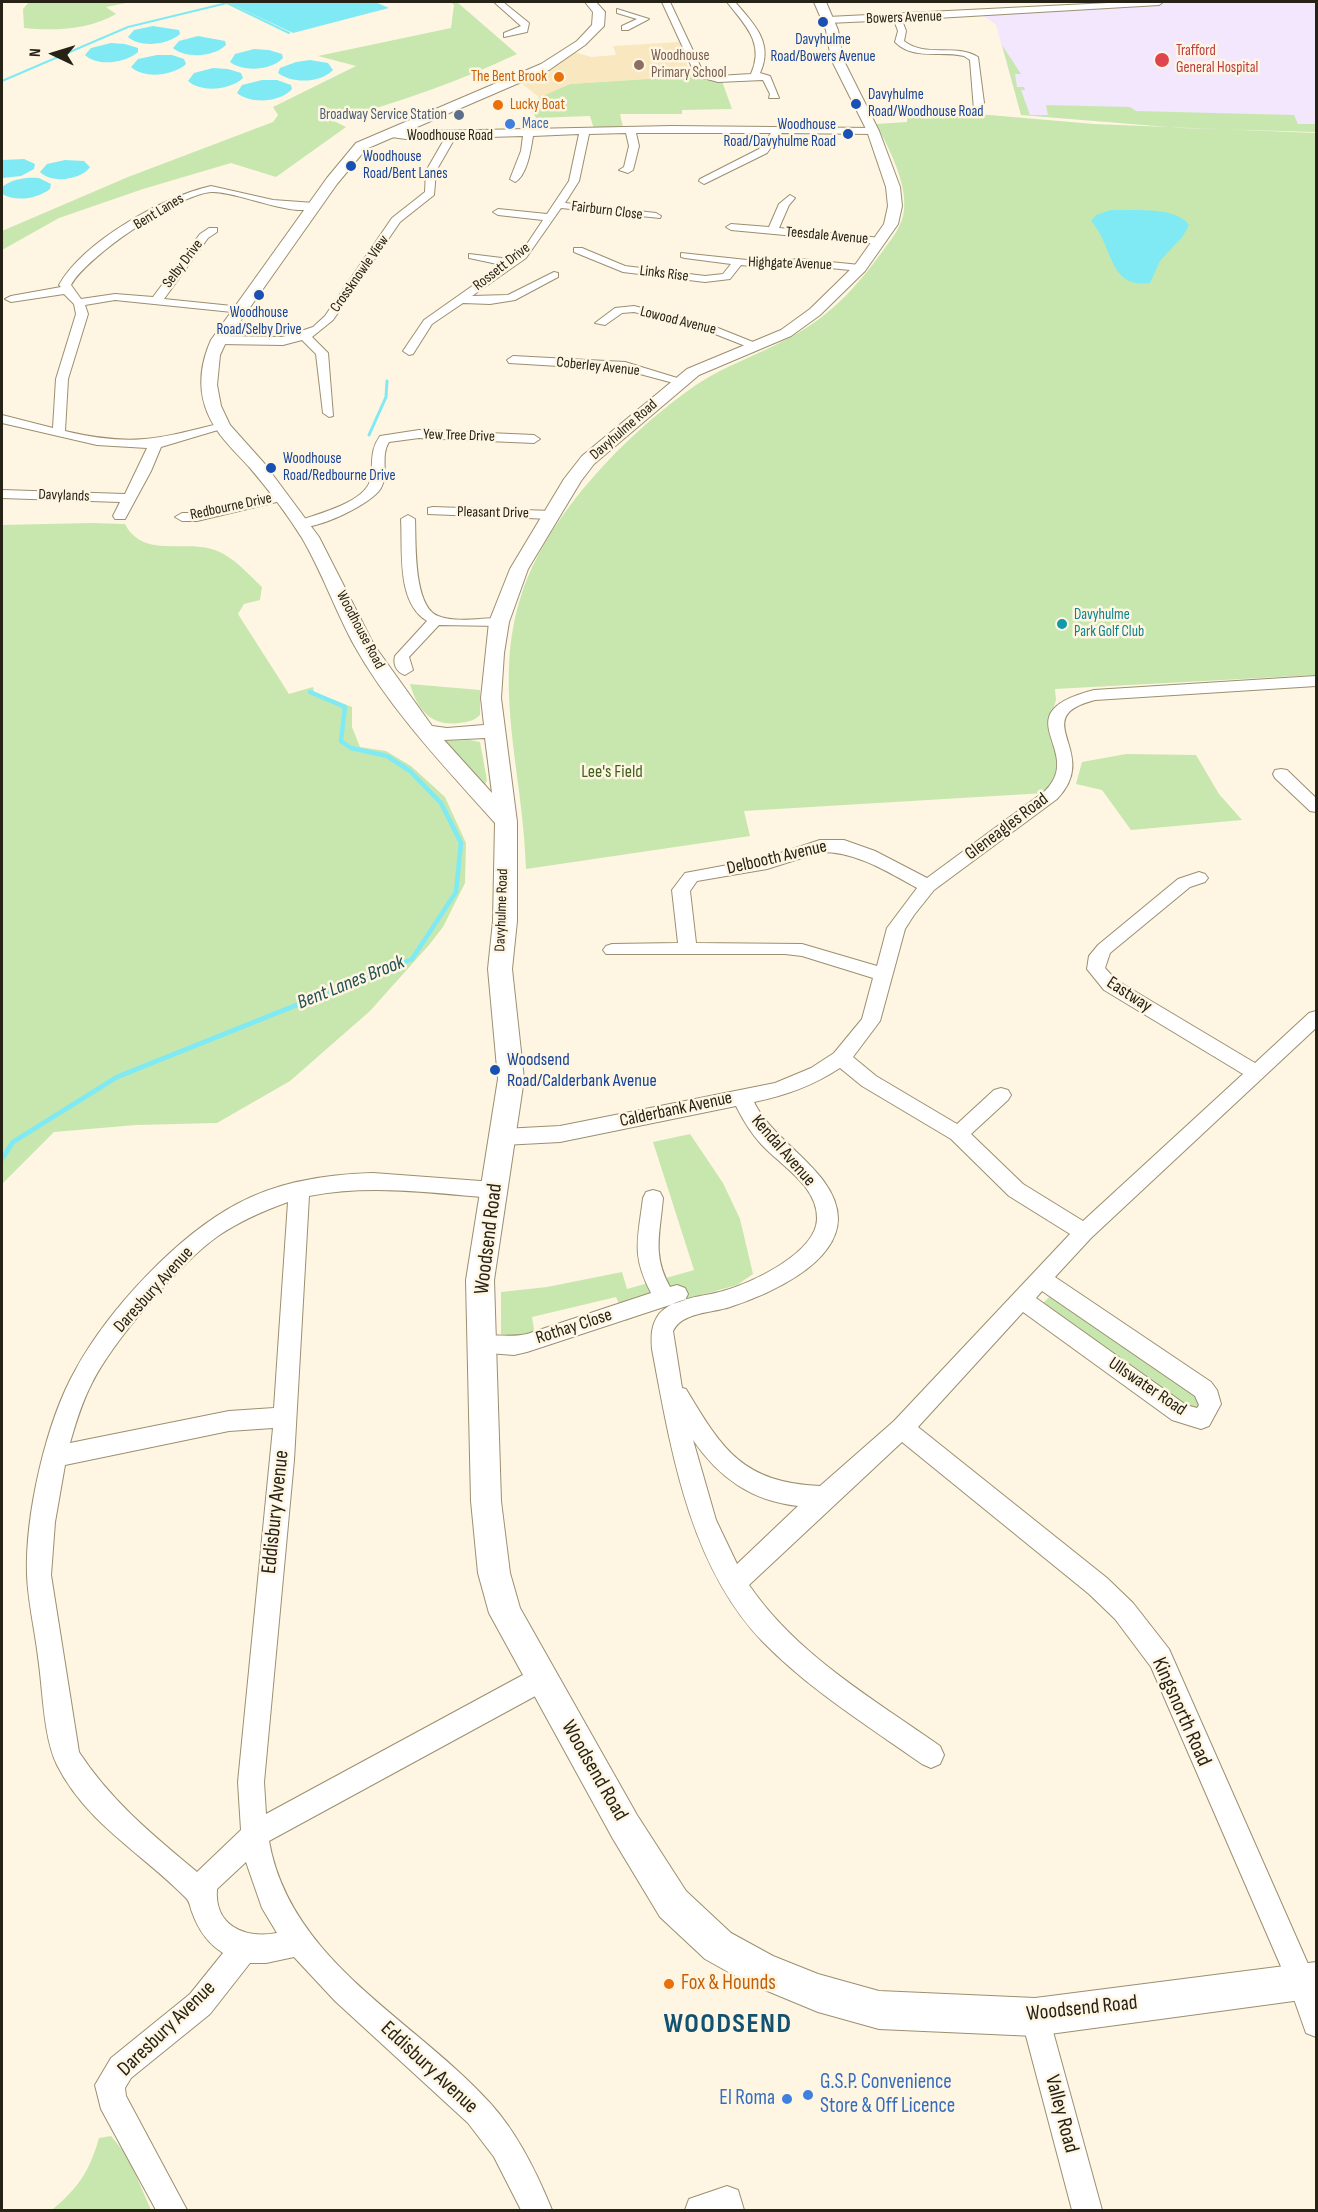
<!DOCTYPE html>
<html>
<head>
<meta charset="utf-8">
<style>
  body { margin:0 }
  #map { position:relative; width:1318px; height:2212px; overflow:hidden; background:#fef6e2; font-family:"Sofia Sans Condensed",sans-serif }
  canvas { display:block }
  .frame { position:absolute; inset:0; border:3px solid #272216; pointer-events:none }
  .north { position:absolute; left:24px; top:24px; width:60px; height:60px; -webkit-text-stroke:4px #fef6e2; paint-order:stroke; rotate:274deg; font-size:16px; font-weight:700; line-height:24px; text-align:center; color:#272216 }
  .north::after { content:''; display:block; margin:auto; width:21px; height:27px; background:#272216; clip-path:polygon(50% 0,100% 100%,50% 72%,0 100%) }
</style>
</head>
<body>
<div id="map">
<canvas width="1318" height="2212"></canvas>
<div class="frame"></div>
<div class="north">N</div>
</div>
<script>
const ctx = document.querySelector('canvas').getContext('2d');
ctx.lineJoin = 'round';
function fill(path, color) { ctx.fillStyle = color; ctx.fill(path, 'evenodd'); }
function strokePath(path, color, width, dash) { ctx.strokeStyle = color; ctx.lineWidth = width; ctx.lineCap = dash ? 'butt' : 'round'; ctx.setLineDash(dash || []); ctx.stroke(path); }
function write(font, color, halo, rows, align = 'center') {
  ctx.font = font + ' "Sofia Sans Condensed",sans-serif'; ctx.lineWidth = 5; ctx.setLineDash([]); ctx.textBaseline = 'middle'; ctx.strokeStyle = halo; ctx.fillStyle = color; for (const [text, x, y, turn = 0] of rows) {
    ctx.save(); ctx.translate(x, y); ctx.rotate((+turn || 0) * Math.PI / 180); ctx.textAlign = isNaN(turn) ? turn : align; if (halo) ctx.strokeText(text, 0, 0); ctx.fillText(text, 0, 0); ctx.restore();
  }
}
const built = new Path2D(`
  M679 42 690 73 694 76 570 84 541 99 520 82 575 52 591 57 616 55 613 46Z`);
const medical = new Path2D(`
  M1191 2H1316V132L1181 128 1021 115 996 25 983 15 1025 10Z`);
const green = new Path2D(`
  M29 2H131L106 7 116 14C89 30 54 31 24 28L23 9Z
  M451 2H457L517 54C457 82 396 104 332 120L346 127 276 177 231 163 143 189 59 218 2 250V231L128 177 273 122 278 115 273 107 356 66 318 56 451 28 454 5Z
  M1002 45 1021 74H1015L1017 87H1024L1025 90H1021L1030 115H1048L1046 105 1130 107 1136 111 1294 115 1298 124H1316V132L1181 128 1021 115Z
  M694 76 722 81 732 109 682 110V114H620L623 127 594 129 590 116 536 118 527 103 570 84Z
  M908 108 1094 124 1316 133V675L1055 689 1056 700 1050 719 1059 773 1045 793 744 811 750 836 526 869C524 776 491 684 522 593 549 513 628 432 696 385 724 366 758 355 787 339 828 318 855 289 882 252 890 241 900 229 903 216 910 188 889 148 876 124L907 122Z
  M91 523 125 524C143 559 185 539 215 550 234 557 248 574 262 587L260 600 244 604 238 614 289 694 313 687 314 692 352 707V727L360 747 386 751 411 766 445 797 466 843 465 883 443 927 429 945 370 1011 290 1081 217 1123 136 1125 54 1132 2 1184V525Z
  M410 684 480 690V715C474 721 467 722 459 723 431 727 417 709 410 684Z
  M470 740 480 742 487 780 484 787 439 741Z
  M1126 754 1196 755 1219 794 1242 820 1131 830 1102 790 1076 784 1082 762Z
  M690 1134 723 1183 740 1219 753 1274 737 1285 669 1304 626 1321 616 1297 532 1317 536 1341 501 1347V1292L547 1287 622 1272 627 1289 694 1270 653 1142Z
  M1053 1293 1193 1389 1205 1404 1195 1412 1041 1305Z
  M111 2136 128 2157 151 2210H52C79 2187 89 2172 99 2138Z`);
const water = new Path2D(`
  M227 2H375L389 8 293 33Z
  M153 26 179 30 180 34C168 45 140 48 128 37L134 30Z
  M198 36 225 41 226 45C214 57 186 59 173 48L179 41Z
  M111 43 125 44 138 48V52C126 63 97 67 85 55L91 48Z
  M254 49 269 50 282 54 283 58C271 71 243 72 230 62L235 54Z
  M157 55H172L184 59 186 64C173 76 144 79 131 67L138 59Z
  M310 60 328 63 333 70C321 83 292 84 278 73L280 68 296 62Z
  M213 68 228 69 241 73 243 78C231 90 201 93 188 81L194 73Z
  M262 80H277L291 85 292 89C280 103 250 104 237 93L242 85Z
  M24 159 35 164 34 169 21 176 2 178V160Z
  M65 160 84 161 90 167C81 180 52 184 40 172L47 164Z
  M39 178 51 184 50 189C37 199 16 202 2 194V187C12 179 26 177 39 178Z
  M1111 210C1133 211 1175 206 1189 225L1183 236 1160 261 1150 283C1108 289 1114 246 1091 221L1096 215Z`);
const streamFar3 = new Path2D(`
  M225 2 289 33
  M2 81 128 27 227 3`);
const streamFar2 = new Path2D(`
  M369 435 386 397 387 381`);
const streamFar1 = new Path2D(`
  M310 692 345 707 341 741 351 748 387 756 410 771 441 803 461 843 456 892 412 959 356 982`);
const stream = new Path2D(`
  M2 1159 13 1142 117 1077 359 980`);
const minor = new Path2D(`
  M494 2H503L529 23 527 32 504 37V33L521 26Z
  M662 2H670L703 72 718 76 751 74C765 43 745 25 727 2H735C754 24 774 43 760 73L770 76 779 98H769L770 94 763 80 718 82 696 76Z
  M1128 2H1163L1159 5 902 20 906 31 904 41C925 58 955 43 978 57L984 103V110L979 113 974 110 970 60 964 56C940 50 914 61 895 42L898 31 894 20 828 23 824 20 828 17Z
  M617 9 649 19 628 30H622V26L637 19 617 13Z
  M672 126 873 128 878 131 873 134 781 133 767 153 704 184 699 181 700 179 759 149 771 133H636L639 146 633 170 628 173 619 170 624 167 629 146 626 133 589 134 579 181 565 203 656 213 661 216 660 218 561 208 526 258 472 296 508 295 554 272 558 273V277L515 300 490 304 463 303 432 324 413 354 409 355 403 351 424 320 502 265 469 258V254L510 259 527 244 543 220 498 215 493 212 498 209 547 214 569 181 579 134 533 136C531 149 527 176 515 182L510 179 521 151 523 136 455 138 436 171 434 195 400 222 333 320 312 337 328 353 333 416 329 417 323 413 316 354 302 340 283 345 219 344 213 340 219 336 283 337 313 327 325 316 392 218 425 192 426 171 445 138 406 139 384 136V132Z
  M211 186 273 200 314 203 319 206C300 221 235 190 211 192 177 195 87 256 71 285L81 299 115 294 153 297 200 234 209 228H217V232L208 238 164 299 242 307 248 310 242 313 115 300 85 305 88 314 68 379 65 431C133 447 157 439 222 423L228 427 161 447 151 471 125 519H115L113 516 120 502 2 498V490L125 494 147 448 97 445 2 423V415L53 428 56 379 76 314 74 304 64 294 11 302 5 299 11 296 61 287 59 285C84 241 163 197 211 186Z
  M790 195 795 198 789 205 779 228 881 238 886 241 881 244 731 230 726 227 731 224 769 227 779 204Z
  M574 248H582L625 266 705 276 723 274 731 264 685 258 681 257V253L766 262 800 259 860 265 866 268 860 271 800 265 766 268 741 265 730 279 705 282 623 272 574 252Z
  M634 306 713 326 763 346 753 349 705 330 634 312 622 313 605 325 595 323 615 308Z
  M513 356 625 362 687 381 681 385 625 370 509 363 507 360Z
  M419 430 534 435 540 439 534 443 419 438 389 442C380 456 389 474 381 488 372 504 315 531 297 527V521C318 514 368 502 371 477 373 461 370 450 380 436Z
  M280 493 285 494V500L197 521H182L175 517 182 513H197Z
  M433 507 552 511 559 515 552 519 428 514V508Z
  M408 515 415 519C416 542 413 606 438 616 455 623 481 618 499 618L506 622 499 626 439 625 409 657 413 670 405 675C396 672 393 664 395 656L427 621C396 602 403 550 401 519Z
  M1316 676V686L1095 700C1025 718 1103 752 1057 799L934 890 914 915 905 929 880 1021 853 1057 876 1076 957 1124 994 1090 1001 1088 1008 1090 1011 1095 1008 1100 971 1134 1023 1184 1083 1221 1243 1074 1104 990 1087 969 1089 956 1098 945 1178 879 1199 872 1205 874 1208 878 1205 882 1190 887 1110 953 1105 968 1116 980 1255 1063 1309 1013 1316 1011V1028L1091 1238 1055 1277 1211 1382 1217 1390 1221 1404 1209 1426 1201 1429 1172 1420 1023 1312 918 1427 1107 1578 1133 1603 1169 1649 1316 1982V2037L1306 2033 1289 1985 1151 1667 1115 1619 1089 1594 902 1442 749 1585C797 1655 872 1698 940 1746L944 1755 940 1764 931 1768 922 1764C868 1726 810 1690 763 1642 689 1565 671 1450 652 1349 651 1336 651 1325 659 1314 674 1297 703 1297 723 1291 752 1283 816 1253 817 1219 818 1186 781 1166 761 1144 751 1133 743 1120 736 1106L560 1142 503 1145 496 1142 493 1137 496 1132 503 1129 560 1126 775 1083 811 1068 834 1053 862 1019 873 978 802 956 785 954H606L603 950 606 946 612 944 678 943 672 890 685 873 765 858 820 840H844L875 851 927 878 1045 791C1087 750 1000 714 1094 690ZM821 852C857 852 886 871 917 888L887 928 877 966 802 944 696 943 690 891 697 881 767 869ZM840 1068 862 1086 951 1139 1009 1196 1070 1234 894 1421 820 1486C743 1482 723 1451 686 1389L682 1388 673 1331C682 1312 712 1313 730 1307 767 1295 837 1265 838 1219 838 1172 773 1143 754 1102 785 1096 814 1085 840 1068ZM1042 1291 1195 1396 1199 1405 1197 1408 1186 1405 1036 1298ZM693 1440C719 1478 752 1501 798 1506L737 1564 716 1520Z
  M1281 769 1287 770 1316 798V812L1310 811 1275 778 1273 774 1275 770Z
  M373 1173 494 1182 501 1184 504 1190 501 1196 494 1198C432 1193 370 1184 309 1196L294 1460 264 1782 266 1814 532 1670 541 1666 550 1670 554 1679 550 1688 269 1841C290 1962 416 2020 491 2104 518 2134 537 2173 552 2210H521L494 2157 468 2123 335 2001 294 1957 266 1963H250L210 2014 131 2078 125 2088 126 2096 187 2210H156L101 2109 95 2085 111 2058 190 1994 223 1953C207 1943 198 1929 192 1912 190 1907 190 1902 186 1898 143 1854 86 1823 57 1765 43 1736 43 1689 38 1657 35 1631 28 1602 27 1575 25 1515 46 1421 76 1369 109 1309 177 1236 237 1204 277 1182 328 1174 373 1173ZM288 1202 274 1408 229 1411 70 1443C76 1422 82 1402 92 1383 113 1341 180 1263 218 1236 240 1221 263 1211 288 1202ZM273 1428 238 1782 241 1830 197 1872C153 1835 111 1801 79 1752L51 1575 55 1522 65 1465 229 1431ZM246 1862 262 1908 277 1933C245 1939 214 1926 217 1889Z
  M653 1190 660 1192 663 1198C660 1234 652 1255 670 1287L677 1285 685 1288 688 1294 685 1300 527 1352 514 1355 475 1352 472 1345 475 1338C491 1333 510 1338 527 1334L651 1293C631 1254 638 1240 643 1198L646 1192Z
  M1035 2003 1045 2007 1049 2017 1102 2210H1072L1021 2017 1025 2007Z
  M727 2186 738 2190 744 2210H685L689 2199Z`);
const tertiary = new Path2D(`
  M585 2H596L605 12 604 26 585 45 549 70 366 149 337 184 227 340 220 355 217 385 221 406 230 425 264 463 319 537 374 645 432 726 447 728 484 725 481 698 489 622 510 569 564 479 582 456 687 369 781 330 810 309 855 265 884 224 888 206 886 187 867 131 831 59 826 30 814 2H826L838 30 843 59 879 131 900 187 902 206 898 224 865 271 820 315 791 336 699 375 594 464 581 481 528 569 509 622 504 653 501 698 517 822V921L512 969 524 1079 494 1280 501 1501 510 1573 520 1608 637 1815 686 1891 731 1933 773 1956 818 1974 879 1991 1035 1998 1316 1962V1998L1035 2036 879 2029 818 2012 748 1983 705 1959 660 1917 613 1839 489 1613 478 1573 471 1501 466 1280 498 1079 488 969 493 921 495 823C445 767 391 711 354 645 335 610 322 572 302 538 287 514 268 489 250 468 233 449 213 432 205 406 198 384 202 360 211 340L327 178 356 143 541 64 577 41 592 25 593 12ZM485 738 492 793 444 740Z`);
const markers = [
  [823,22,6,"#1a4fb4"],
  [1162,60,8,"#e0444e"],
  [639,65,6,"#8d6e63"],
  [559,77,6,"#e8710a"],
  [856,104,6,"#1a4fb4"],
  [498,105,6,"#e8710a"],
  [459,115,6,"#5c6f8a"],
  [510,124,6,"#3f7fe0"],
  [848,134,6,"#1a4fb4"],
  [351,166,6,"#1a4fb4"],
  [259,295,6,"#1a4fb4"],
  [271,468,6,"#1a4fb4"],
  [1062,624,6,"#0f9aa8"],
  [495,1070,6,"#1a4fb4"],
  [669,1984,6,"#e8710a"],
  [808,2095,6,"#3f7fe0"],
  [787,2099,6,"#3f7fe0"]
];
const farStreetnames = [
  ["Bowers Avenue",904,18,-2],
  ["Woodhouse Road",450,136],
  ["Fairburn Close",607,211,7],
  ["Bent Lanes",159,212,-31],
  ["Teesdale Avenue",827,236,5],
  ["Selby Drive",183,264,-53],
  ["Highgate Avenue",790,264,2],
  ["Rossett Drive",502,267,-38],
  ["Crossknowle View",360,274,-55],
  ["Links Rise",664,274,7],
  ["Lowood Avenue",678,321,14],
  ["Coberley Avenue",598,367,6],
  ["Davyhulme Road",624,430,-41],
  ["Yew Tree Drive",459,436,2],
  ["Davylands",64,496,2],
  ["Redbourne Drive",231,507,-12],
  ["Pleasant Drive",493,513,1],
  ["Woodhouse Road",360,630,62],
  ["Davyhulme Road",502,910,-88]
];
const farTransitnames = [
  ["Davyhulme",823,40,"center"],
  ["Road/Bowers Avenue",823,57,"center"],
  ["Davyhulme",868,95],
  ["Road/Woodhouse Road",868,112],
  ["Woodhouse",836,125,"right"],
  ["Road/Davyhulme Road",836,142,"right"],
  ["Woodhouse",363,157],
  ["Road/Bent Lanes",363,174],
  ["Woodhouse",259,313,"center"],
  ["Road/Selby Drive",259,330,"center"],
  ["Woodhouse",283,459],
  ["Road/Redbourne Drive",283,476]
];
const farHealthnames = [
  ["Trafford",1176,51],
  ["General Hospital",1176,68]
];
const farEducationnames = [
  ["Woodhouse",651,56],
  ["Primary School",651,73]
];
const farFoodnames = [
  ["The Bent Brook",547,77],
  ["Lucky Boat",510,105,"left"]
];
const farServicenames = [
  ["Broadway Service Station",447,115]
];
const farShopnames = [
  ["Mace",522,124]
];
const farCulturenames = [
  ["Davyhulme",1074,615],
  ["Park Golf Club",1074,632]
];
const parkNames = [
  ["Lee's Field",612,772]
];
const streetNames = [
  ["Gleneagles Road",1007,827,-37],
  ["Delbooth Avenue",777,858,-13],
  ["Eastway",1129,995,33],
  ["Calderbank Avenue",676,1110,-12],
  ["Kendal Avenue",783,1151,49],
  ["Daresbury Avenue",154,1290,-48],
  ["Rothay Close",574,1327,-18],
  ["Ullswater Road",1147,1387,34]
];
const transitNames = [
  ["Woodsend",507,1060],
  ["Road/Calderbank Avenue",507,1081]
];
const waterNames = [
  ["Bent Lanes Brook",351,983,-22]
];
const nearStreetnames = [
  ["Woodsend Road",489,1239,-83],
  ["Eddisbury Avenue",276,1512,-84],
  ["Kingsnorth Road",1181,1712,66],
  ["Woodsend Road",594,1771,60],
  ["Woodsend Road",1082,2009,-6],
  ["Daresbury Avenue",167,2029,-44],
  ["Eddisbury Avenue",429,2068,43],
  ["Valley Road",1061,2114,75]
];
const nearFoodnames = [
  ["Fox & Hounds",681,1984]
];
const nearShopnames = [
  ["G.S.P. Convenience",820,2083],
  ["Store & Off Licence",820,2107],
  ["El Roma",775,2099,"right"]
];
const nearDistrictnames = [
  ["WOODSEND",728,2025]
];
fill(built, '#f9e8bf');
fill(medical, '#f2e7fc');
fill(green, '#c8e7ae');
fill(water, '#7feaf3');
strokePath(streamFar3, '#7feaf3', 2);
strokePath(streamFar2, '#7feaf3', 3);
strokePath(streamFar1, '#7feaf3', 4.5);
strokePath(stream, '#7feaf3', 5);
strokePath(minor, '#9c8f70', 2);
strokePath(tertiary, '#9c8f70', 2);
fill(minor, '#fff');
fill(tertiary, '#fff');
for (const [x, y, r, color] of markers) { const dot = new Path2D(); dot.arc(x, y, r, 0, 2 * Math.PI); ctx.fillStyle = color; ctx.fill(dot); strokePath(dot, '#fef6e2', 2); }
write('15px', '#272216', '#fef6e2', farStreetnames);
write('15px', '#164399', '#fef6e2', farTransitnames, 'left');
write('15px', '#be3a42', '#fef6e2', farHealthnames, 'left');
write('15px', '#785e54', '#fef6e2', farEducationnames, 'left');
write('15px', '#c56008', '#fef6e2', farFoodnames, 'right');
write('15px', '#4e5e75', '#fef6e2', farServicenames, 'right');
write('15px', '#366cbe', '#fef6e2', farShopnames, 'left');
write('15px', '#0d838f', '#fef6e2', farCulturenames, 'left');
write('18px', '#41621d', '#fef6e2', parkNames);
write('18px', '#272216', '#fef6e2', streetNames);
write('18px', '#164399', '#fef6e2', transitNames, 'left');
write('italic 20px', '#205054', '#fef6e2', waterNames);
write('21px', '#272216', '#fef6e2', nearStreetnames);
write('21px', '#c56008', '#fef6e2', nearFoodnames, 'left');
write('21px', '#366cbe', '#fef6e2', nearShopnames, 'left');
ctx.letterSpacing = '1.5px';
write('bold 28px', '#125271', '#fef6e2', nearDistrictnames);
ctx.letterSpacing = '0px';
</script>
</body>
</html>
